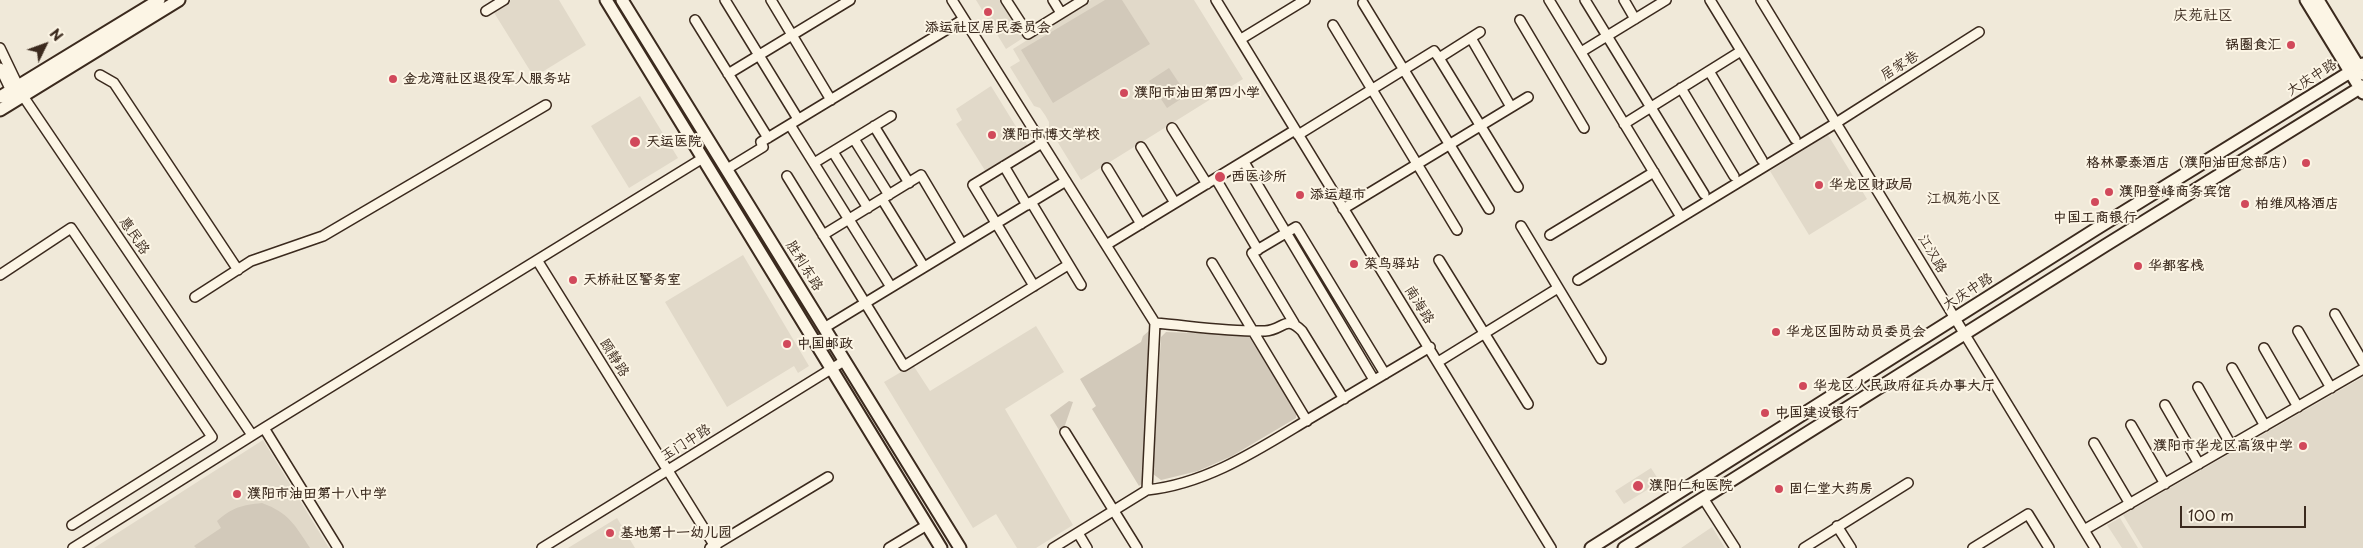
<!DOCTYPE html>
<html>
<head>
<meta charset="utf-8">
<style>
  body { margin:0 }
  #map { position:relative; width:2363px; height:548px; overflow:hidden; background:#f0e9d9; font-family:"Playpen Sans",sans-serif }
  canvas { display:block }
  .north { position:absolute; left:20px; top:20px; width:50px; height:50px; -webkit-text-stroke:4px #fcf5e5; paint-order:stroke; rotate:48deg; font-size:14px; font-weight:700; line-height:20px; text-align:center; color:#3b2a1e }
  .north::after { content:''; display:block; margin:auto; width:18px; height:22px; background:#3b2a1e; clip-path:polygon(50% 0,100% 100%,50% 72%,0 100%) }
  .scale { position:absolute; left:2180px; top:506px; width:126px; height:22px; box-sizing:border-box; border:2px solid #3b2a1e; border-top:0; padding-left:6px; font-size:15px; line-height:18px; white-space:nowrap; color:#3b2a1e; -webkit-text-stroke:4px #fcf5e5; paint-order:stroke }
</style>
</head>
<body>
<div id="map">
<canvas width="2363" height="548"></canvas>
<div class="north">N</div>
<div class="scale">100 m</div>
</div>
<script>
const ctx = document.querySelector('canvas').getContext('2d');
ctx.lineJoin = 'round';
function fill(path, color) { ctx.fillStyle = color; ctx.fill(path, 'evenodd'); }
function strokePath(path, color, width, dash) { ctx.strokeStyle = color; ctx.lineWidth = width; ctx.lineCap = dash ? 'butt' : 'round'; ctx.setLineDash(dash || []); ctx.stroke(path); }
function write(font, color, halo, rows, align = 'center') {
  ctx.font = font + ' "Playpen Sans","LXGW WenKai TC",sans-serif'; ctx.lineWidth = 4; ctx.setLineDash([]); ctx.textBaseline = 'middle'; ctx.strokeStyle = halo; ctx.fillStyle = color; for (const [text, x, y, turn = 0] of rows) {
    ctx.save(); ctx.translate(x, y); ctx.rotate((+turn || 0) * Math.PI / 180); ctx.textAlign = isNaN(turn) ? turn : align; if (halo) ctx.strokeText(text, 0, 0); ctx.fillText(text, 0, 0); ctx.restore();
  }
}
const built = new Path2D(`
  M511 0H559L586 45 534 77 493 11Z
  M976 0H1003L1026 36 1006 49Z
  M1091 0H1194L1243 79 1081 180 1049 128V122L1045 115 1040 108 1034 106 1010 67 1020 61 1013 49Z
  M991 86 1028 146 986 172 956 124 962 120 956 109Z
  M640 96 678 158 629 188 591 126Z
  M1828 135 1867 199 1809 235 1770 171Z
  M743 255 809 366 798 373 794 366 727 407 665 302Z
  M1036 326 1064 372 1005 409 1073 525 1036 548H1017L996 514 973 528 884 382 913 365 930 391Z
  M2363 377V548H2143L2123 515Z
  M263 440 329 548H94Z
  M1651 468 1660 482 1624 504 1615 491Z
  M617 518 635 548H568Z
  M2120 518 2138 548H2122L2107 525Z
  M1712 527 1725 548H1681Z`);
const green = new Path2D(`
  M1105 0H1122L1150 44 1053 103 1021 50Z
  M1169 68 1187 95 1167 108 1149 81Z
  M1150 330 1144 482 1139 486 1092 409 1096 406 1080 379 1141 342 1143 336Z
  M1166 332 1248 335 1296 412V418L1232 456 1198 471 1161 480 1153 474 1161 337Z
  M1069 401 1073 402 1063 431 1059 430 1050 415Z
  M262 503C289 513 295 525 310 548H196L194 546 221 528 217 521C233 507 242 505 262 503Z`);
const minor = new Path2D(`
  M725 0 798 119
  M771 0 831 100
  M952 0 1155 323 1147 490
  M1006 0 1028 34 1083 0
  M1053 0 1061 13
  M1216 0 1551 548
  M1549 0 1681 217
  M1585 0 1704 194
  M1624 0 1635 19
  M1710 0 1795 139
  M1761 0 2095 548
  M1363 3 1489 209
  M486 11 504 0
  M695 20 768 138
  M1520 20 1584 128
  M1333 25 1457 230
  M1471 38 1511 107
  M1241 39 1305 0
  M0 48 23 96 252 435
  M1581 52 1666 0
  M1439 58 1518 187
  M0 68 13 95
  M1709 71 1762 160
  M728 74 850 0
  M100 75 114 83 238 270
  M1681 88 1734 176
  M1624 124 1741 51
  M790 125 891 287
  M874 126 909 183
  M1172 128 1207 184
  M1298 135 1434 51 1439 58 1480 32
  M854 139 889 195
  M1141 147 1175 203
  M833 152 868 208
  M1244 162 1374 380
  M814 163 891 116
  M1004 166 1027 205
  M1107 168 1141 224
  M727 169 763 147 761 142 964 19
  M787 176 904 366 1068 265
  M1216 179 1258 250
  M882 199 924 267
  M1031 202 1081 285
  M1343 209 1528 97
  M1521 226 1601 359
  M823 235 921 175 962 244
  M1550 235 1654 172
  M1106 245 1295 130
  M537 260 716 548
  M1439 260 1528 404
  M1212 263 1307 421
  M0 275 71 228 212 437 72 525
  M1578 280 1836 123 1979 32
  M1034 286 973 185 1042 143
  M195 297 251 261 323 236 546 105
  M2335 314 2363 362
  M1155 323C1191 326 1229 332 1265 331 1284 330 1285 314 1302 331L1344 399
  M1294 323 1252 253 1296 227 1385 374
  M824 328 1066 181
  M2298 331 2331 388
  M2264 348 2298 407
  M1438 362 1558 288
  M2232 368 2265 426
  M2198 387 2231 445
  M2165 405 2199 464
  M2131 425 2165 484
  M264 428 338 548
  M1065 432 1137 548
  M2094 443 2130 504
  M1703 498 1735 548
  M1837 526 1851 548
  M2084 530 2363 369
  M1078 533 1087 548
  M73 548 264 428 703 158
  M542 548 844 361
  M710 548 828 477
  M889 548 927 525
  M1053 548 1147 490C1207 484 1259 449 1309 419 1349 395 1389 371 1430 347
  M1804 548 1908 483
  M1973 548 2028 514 2049 548`);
const major = new Path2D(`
  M606 0 941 548
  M622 0 960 548
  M2306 0 2363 93
  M2318 0 2363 74
  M0 97 159 0
  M0 110 179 0
  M1591 548 2096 229 2363 64
  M1624 548 2106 245 2363 86`);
const markers = [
  [988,12,5,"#d1495b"],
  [2291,45,5,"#d1495b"],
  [393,79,5,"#d1495b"],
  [1124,93,5,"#d1495b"],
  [992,135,5,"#d1495b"],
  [635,142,6,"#d1495b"],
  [2306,163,5,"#d1495b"],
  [1220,177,6,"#d1495b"],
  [1819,185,5,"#d1495b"],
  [2109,192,5,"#d1495b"],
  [1300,195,5,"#d1495b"],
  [2095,202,5,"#d1495b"],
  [2245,204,5,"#d1495b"],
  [1354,264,5,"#d1495b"],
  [2138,266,5,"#d1495b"],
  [573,280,5,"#d1495b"],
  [1776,332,5,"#d1495b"],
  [787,344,5,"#d1495b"],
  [1803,386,5,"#d1495b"],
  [1765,413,5,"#d1495b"],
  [2303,446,5,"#d1495b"],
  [1638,486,6,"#d1495b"],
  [1779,489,5,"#d1495b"],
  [237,494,5,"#d1495b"],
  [610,533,5,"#d1495b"]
];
const poiNames = [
  ["添运社区居民委员会",988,28,"center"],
  ["锅圈食汇",2281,45,"right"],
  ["金龙湾社区退役军人服务站",403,79],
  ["濮阳市油田第四小学",1134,93],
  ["濮阳市博文学校",1002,135],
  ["天运医院",646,142],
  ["格林豪泰酒店（濮阳油田总部店）",2296,163,"right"],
  ["西医诊所",1231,177],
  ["华龙区财政局",1829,185],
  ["濮阳登峰商务宾馆",2119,192],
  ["添运超市",1310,195],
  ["柏维风格酒店",2255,204],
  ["中国工商银行",2095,218,"center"],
  ["菜鸟驿站",1364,264],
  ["华都客栈",2148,266],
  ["天桥社区警务室",583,280],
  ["华龙区国防动员委员会",1786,332],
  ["中国邮政",797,344],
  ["华龙区人民政府征兵办事大厅",1813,386],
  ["中国建设银行",1775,413],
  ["濮阳市华龙区高级中学",2293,446,"right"],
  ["濮阳仁和医院",1649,486],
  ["固仁堂大药房",1789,489],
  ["濮阳市油田第十八中学",247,494],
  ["基地第十一幼儿园",620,533]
];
const streetNames = [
  ["居家巷",1900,66,-32],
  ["大庆中路",2312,78,-32],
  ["惠民路",134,236,56],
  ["江汉路",1932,254,59],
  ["胜利东路",804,266,58],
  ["大庆中路",1968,292,-32],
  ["南海路",1419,305,58],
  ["颐静路",614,358,58],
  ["玉门中路",686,443,-32]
];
const neighbourhoodNames = [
  ["庆苑社区",2203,16],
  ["江枫苑小区",1964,199]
];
fill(built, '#e1d9c9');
fill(green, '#d2c9ba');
strokePath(minor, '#3b2a1e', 12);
strokePath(major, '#3b2a1e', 15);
strokePath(minor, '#fcf5e5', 9);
strokePath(major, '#fcf5e5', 11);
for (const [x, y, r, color] of markers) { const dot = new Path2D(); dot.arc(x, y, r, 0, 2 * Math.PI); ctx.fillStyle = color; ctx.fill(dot); strokePath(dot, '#fcf5e5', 2); }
write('bold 14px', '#3b2a1e', '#fcf5e5', poiNames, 'left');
write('14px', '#3b2a1e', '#fcf5e5', streetNames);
write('15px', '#3b2a1e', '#fcf5e5', neighbourhoodNames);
</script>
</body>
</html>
